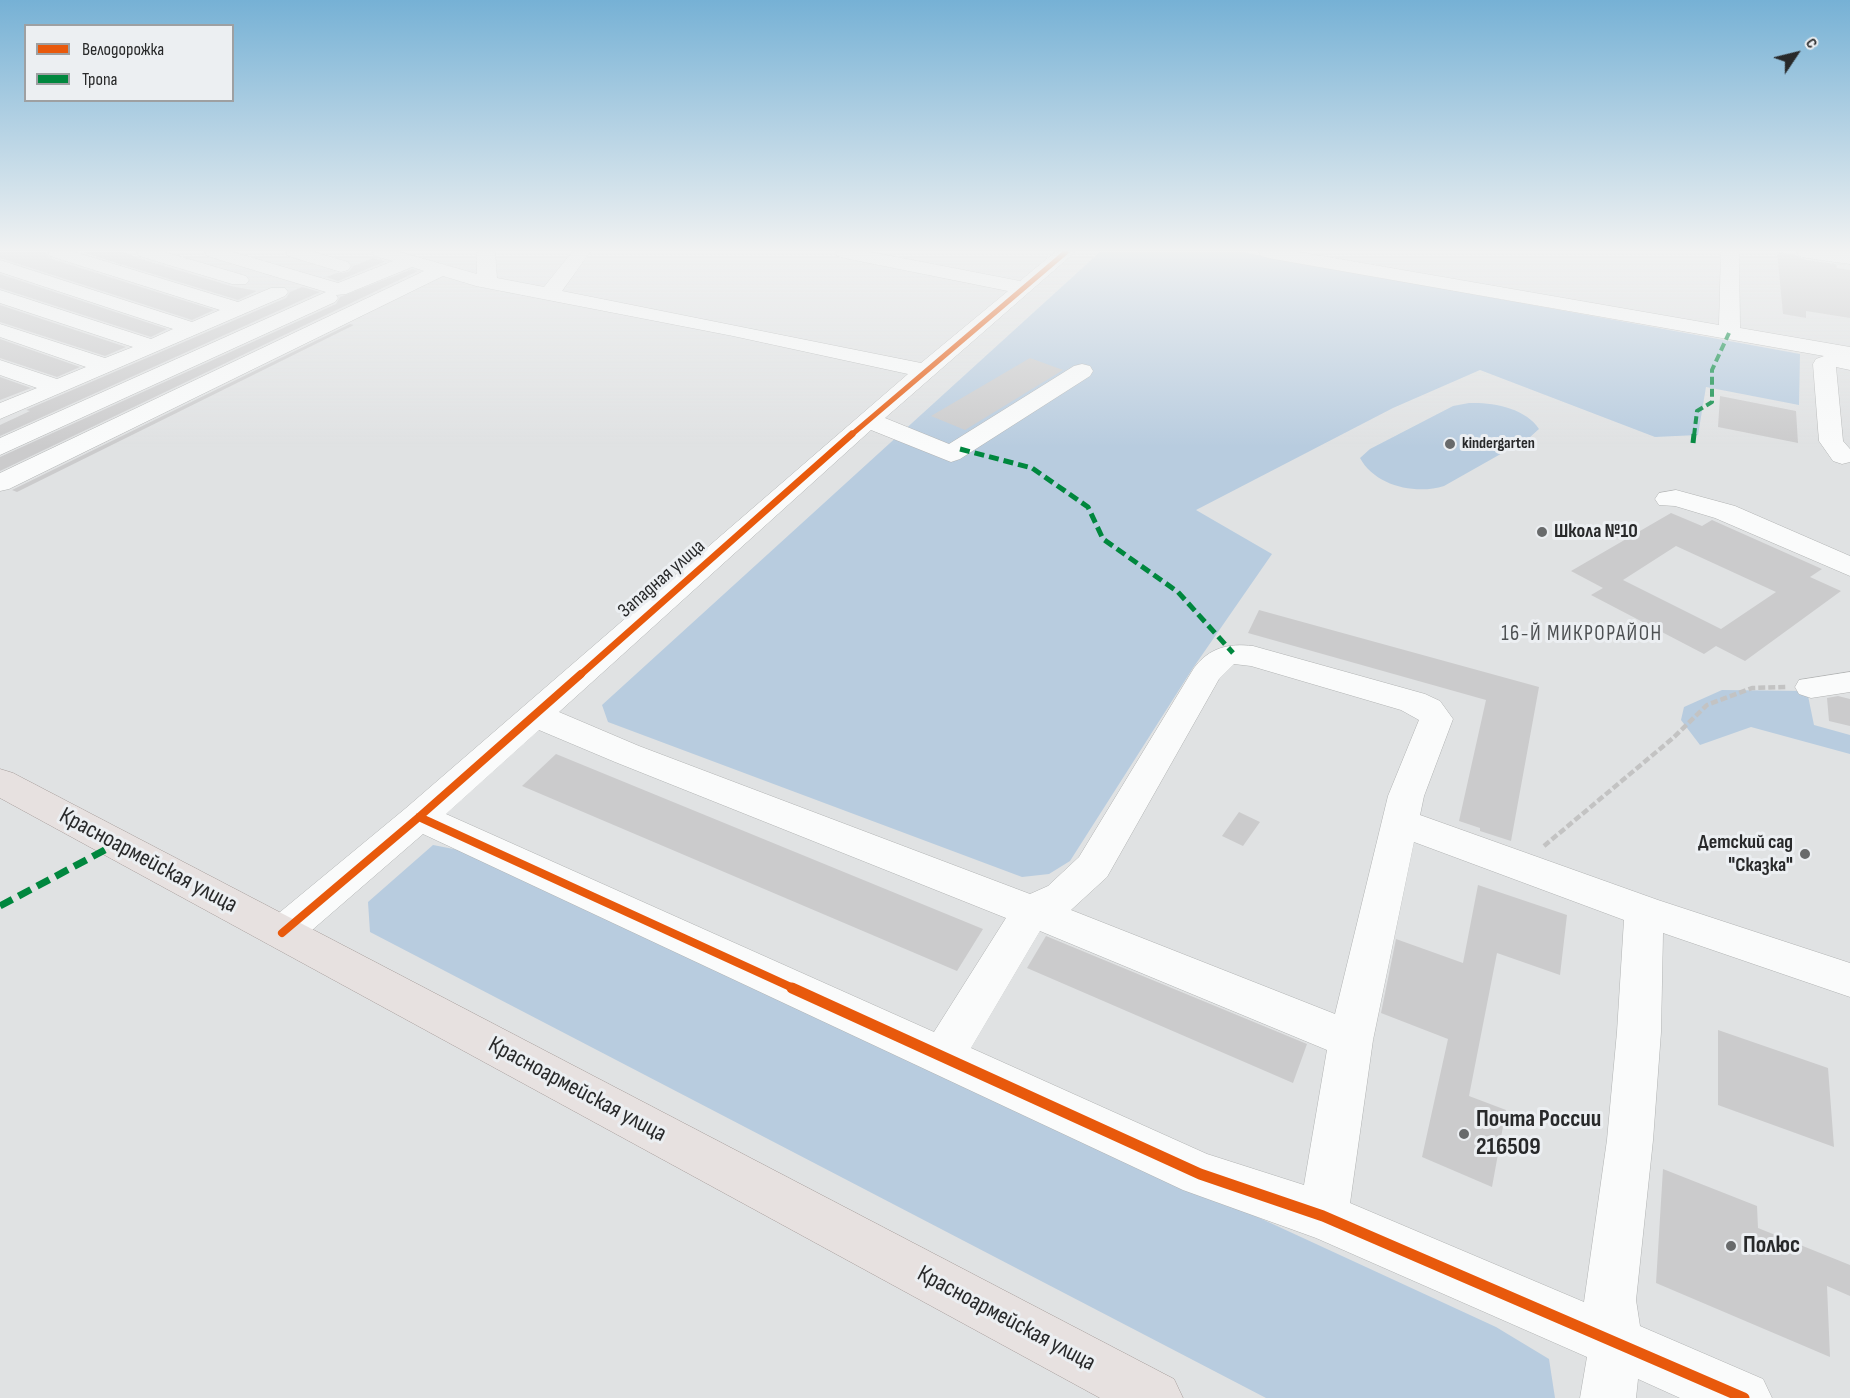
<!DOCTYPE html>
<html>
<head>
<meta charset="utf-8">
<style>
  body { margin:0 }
  #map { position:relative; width:1850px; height:1398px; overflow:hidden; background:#e0e2e3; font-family:"Sofia Sans Condensed",sans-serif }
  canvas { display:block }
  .legend { position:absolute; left:24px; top:24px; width:210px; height:78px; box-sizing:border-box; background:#eceff2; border:2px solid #9ea0a2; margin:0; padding:8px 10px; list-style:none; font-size:18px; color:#28292a }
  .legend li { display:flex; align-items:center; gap:12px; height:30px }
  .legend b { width:30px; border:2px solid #9ea0a2 }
  .north { position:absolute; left:1766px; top:24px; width:60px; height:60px; -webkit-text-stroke:4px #eceff2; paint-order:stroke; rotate:55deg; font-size:16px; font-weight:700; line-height:24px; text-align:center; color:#28292a }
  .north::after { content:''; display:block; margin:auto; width:21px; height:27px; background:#28292a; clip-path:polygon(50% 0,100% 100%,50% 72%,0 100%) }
</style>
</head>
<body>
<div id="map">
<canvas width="1850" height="1398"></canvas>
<ul class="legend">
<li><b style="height:8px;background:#e8590c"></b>Велодорожка</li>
<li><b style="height:8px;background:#00873e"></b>Тропа</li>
</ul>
<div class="north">С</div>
</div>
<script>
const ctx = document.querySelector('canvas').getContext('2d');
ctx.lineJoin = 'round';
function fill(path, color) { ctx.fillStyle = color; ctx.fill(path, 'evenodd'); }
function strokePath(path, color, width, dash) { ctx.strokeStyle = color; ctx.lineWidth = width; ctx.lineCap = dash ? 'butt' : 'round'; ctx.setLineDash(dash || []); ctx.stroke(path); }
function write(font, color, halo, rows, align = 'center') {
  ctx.font = font + ' "Sofia Sans Condensed",sans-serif'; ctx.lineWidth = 6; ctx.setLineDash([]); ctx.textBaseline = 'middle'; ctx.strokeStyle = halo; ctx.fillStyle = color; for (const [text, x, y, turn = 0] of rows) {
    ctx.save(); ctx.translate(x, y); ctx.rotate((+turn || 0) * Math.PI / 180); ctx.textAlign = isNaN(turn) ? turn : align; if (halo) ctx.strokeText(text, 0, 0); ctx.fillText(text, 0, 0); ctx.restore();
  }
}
const green = new Path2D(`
  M1100 252H1243L1800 354 1799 405 1706 387 1698 435 1655 437 1480 370 1393 408 1196 510 1272 554 1193 668 1070 861 1049 874 1022 877 608 722 602 705Z
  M1469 403C1492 402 1526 408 1539 429L1529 438 1444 486C1416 495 1375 486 1360 458L1370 449 1453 406Z
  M1722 690 1807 691 1814 725 1850 735V754L1751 727 1700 745 1681 720 1684 707Z
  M433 845 464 851 1496 1327 1549 1359 1555 1398H1266L370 932 368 902Z`);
const building = new Path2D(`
  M0 252H46L49 258 214 310 192 320 0 258Z
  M81 252H124L138 258 231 286 257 291 238 300Z
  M1777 252 1796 255 1806 260 1836 264 1837 268 1850 270V318L1806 311V318L1783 314Z
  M373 258 386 261 338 281 326 277 337 273 349 272 353 266Z
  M412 269 418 271 0 471V457L336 304 340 297Z
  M0 274 167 329 151 337 0 288Z
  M302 287 320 292 0 436V425L30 411 26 410 286 298 290 292Z
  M0 305 126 347 105 356 0 322Z
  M350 324 354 325 17 492 12 490Z
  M0 339 80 367 57 377 0 358Z
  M1030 358 1063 370 965 430 931 416Z
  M0 377 31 388 0 400Z
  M1720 396 1796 411 1798 443 1718 427Z
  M1671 513 1702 526 1712 520 1822 569 1810 577 1841 591 1745 661 1716 646 1704 654 1591 595 1603 588 1571 571ZM1676 546 1776 592 1721 629 1623 580Z
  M1259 610 1539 687 1511 841 1480 831V828L1459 821 1486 700 1248 633Z
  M1838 696 1850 699V726L1829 721 1827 698Z
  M556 754 983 929 957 971 522 786Z
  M1239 812 1260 822 1243 846 1222 836Z
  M1478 885 1567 915 1560 975 1497 953 1469 1096 1506 1110 1492 1187 1422 1157 1448 1039 1381 1013 1396 939 1463 963Z
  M1046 936 1307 1044 1293 1083 1027 968Z
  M1718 1030 1828 1068 1834 1147 1718 1105Z
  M1663 1169 1757 1206 1758 1228 1850 1265V1296L1827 1286 1830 1357 1656 1283Z`);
const path = new Path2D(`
  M1544 846 1673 738 1707 705 1752 688 1786 687`);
const minor = new Path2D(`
  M48 252H75L238 302 271 288H285L288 292 285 296 0 419V403L37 388 0 375V360L57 379 86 367 0 337V324L105 358 133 347 0 303V290L151 339 173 329 0 272V260L192 322 220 310 50 256Z
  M137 252H165L246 276 249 280 246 284H232L139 256Z
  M205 252H233L338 283 393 261 374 256 372 252H400L477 274V252H495L497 278 544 287 572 252H590L562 291 921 363 1008 291 844 258 837 256 835 252H871L1020 281 1055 252H1075L885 418 949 444 1074 366 1082 364 1090 366 1093 371 1090 376 960 459 951 462 871 430 559 712 639 746 1030 894 1048 886 1079 857 1194 668C1209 648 1228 643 1253 646L1425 694 1440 701 1453 719 1424 796 1420 815 1658 900 1850 963V997L1663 933 1661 1032 1653 1140 1636 1300 1640 1326 1763 1379 1772 1398H1680L1638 1379 1636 1398H1580L1587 1357 1316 1238 1183 1190 423 834 296 944 282 949 268 944 262 933 268 922 406 808 908 374 733 336 476 286 443 276 9 489 0 491V473L424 271 412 267 346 294 336 295 338 298 335 302 0 455V438L326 292 207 256ZM1234 664 1251 666 1401 710 1419 720 1388 796 1335 1014 1071 910 1107 877 1219 679ZM539 730 615 762 1006 918 934 1032 446 814ZM1414 842 1624 920 1617 1032 1607 1140 1584 1302 1350 1203 1373 1040ZM1040 931 1327 1050 1304 1185 1207 1154 971 1048Z
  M286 252H314L348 262 351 266 348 270 341 272 288 256Z
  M1259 252H1299L1719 325 1721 252H1739L1740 328 1850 347V370L1836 367 1843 441 1850 449V462L1842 464 1833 461 1819 441 1813 364 1816 359 1824 356 1268 258 1261 256Z
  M1797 252H1850V264L1806 258 1799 256Z
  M1676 490 1735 506 1850 556V576L1715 518 1675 506 1659 505 1655 499 1659 493Z
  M1850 672V692L1811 698 1799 694 1795 687 1799 680Z`);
const major = new Path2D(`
  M0 769 13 773 1174 1379 1183 1398H1100L0 798Z`);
const quietFar2 = new Path2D(`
  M1694 436 1697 411 1712 402V370L1729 333`);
const quietFar1 = new Path2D(`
  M1693 443 1694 434
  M960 449 1032 468 1088 507 1103 539 1178 592 1233 653`);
const quiet = new Path2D(`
  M0 906 116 844`);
const cyclewayFar3 = new Path2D(`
  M850 436 1066 252`);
const cyclewayFar2 = new Path2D(`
  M579 676 852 434`);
const cyclewayFar1 = new Path2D(`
  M419 817 795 989
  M282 933 419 817 581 674`);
const cycleway = new Path2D(`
  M792 988 1200 1174 1323 1216 1744 1398`);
const markers = [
  [1450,444,6,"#686a6b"],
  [1542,532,6,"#686a6b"],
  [1805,854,6,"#686a6b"],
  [1464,1134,6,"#686a6b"],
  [1731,1246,6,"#686a6b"]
];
const farPoinames = [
  ["kindergarten",1462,444]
];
const poiNames = [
  ["Школа №10",1554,532],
  ["Детский сад",1793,843,"right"],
  ["\"Сказка\"",1793,866,"right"]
];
const streetNames = [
  ["Западная улица",662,579,-41]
];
const neighbourhoodNames = [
  ["16-Й МИКРОРАЙОН",1582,635]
];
const nearStreetnames = [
  ["Красноармейская улица",148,861,28],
  ["Красноармейская улица",577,1090,28],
  ["Красноармейская улица",1006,1319,28]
];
const nearPoinames = [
  ["Почта России",1476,1120],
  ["216509",1476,1148],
  ["Полюс",1743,1246]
];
fill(green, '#b8ccdf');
fill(building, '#cbcbcc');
strokePath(minor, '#b1b3b3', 1);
strokePath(major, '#a59c9a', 1);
strokePath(path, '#c3c3c3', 4.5, [7, 3]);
fill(minor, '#fafbfb');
fill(major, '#e7e1e0');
strokePath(quietFar2, '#00873e', 4, [8, 4]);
strokePath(quietFar1, '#00873e', 5, [10, 5]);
strokePath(quiet, '#00873e', 7, [14, 7]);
strokePath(cyclewayFar3, '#e8590c', 5);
strokePath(cyclewayFar2, '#e8590c', 7);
strokePath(cyclewayFar1, '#e8590c', 8);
strokePath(cycleway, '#e8590c', 11);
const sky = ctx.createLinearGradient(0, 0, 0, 447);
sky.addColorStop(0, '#76b1d5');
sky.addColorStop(0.56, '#f1f2f2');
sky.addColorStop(1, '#f1f2f200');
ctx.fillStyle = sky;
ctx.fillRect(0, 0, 1850, 447);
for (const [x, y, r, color] of markers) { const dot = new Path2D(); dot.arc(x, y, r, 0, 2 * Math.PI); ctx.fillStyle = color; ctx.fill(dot); strokePath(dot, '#eceff2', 2); }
write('bold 16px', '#28292a', '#eceff2', farPoinames, 'left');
write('bold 20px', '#28292a', '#eceff2', poiNames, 'left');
write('20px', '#28292a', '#eceff2', streetNames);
ctx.letterSpacing = '1.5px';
write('21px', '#4d5052', '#eceff2', neighbourhoodNames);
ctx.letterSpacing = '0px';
write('24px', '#28292a', '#eceff2', nearStreetnames);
write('bold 24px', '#28292a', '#eceff2', nearPoinames, 'left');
</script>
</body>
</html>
